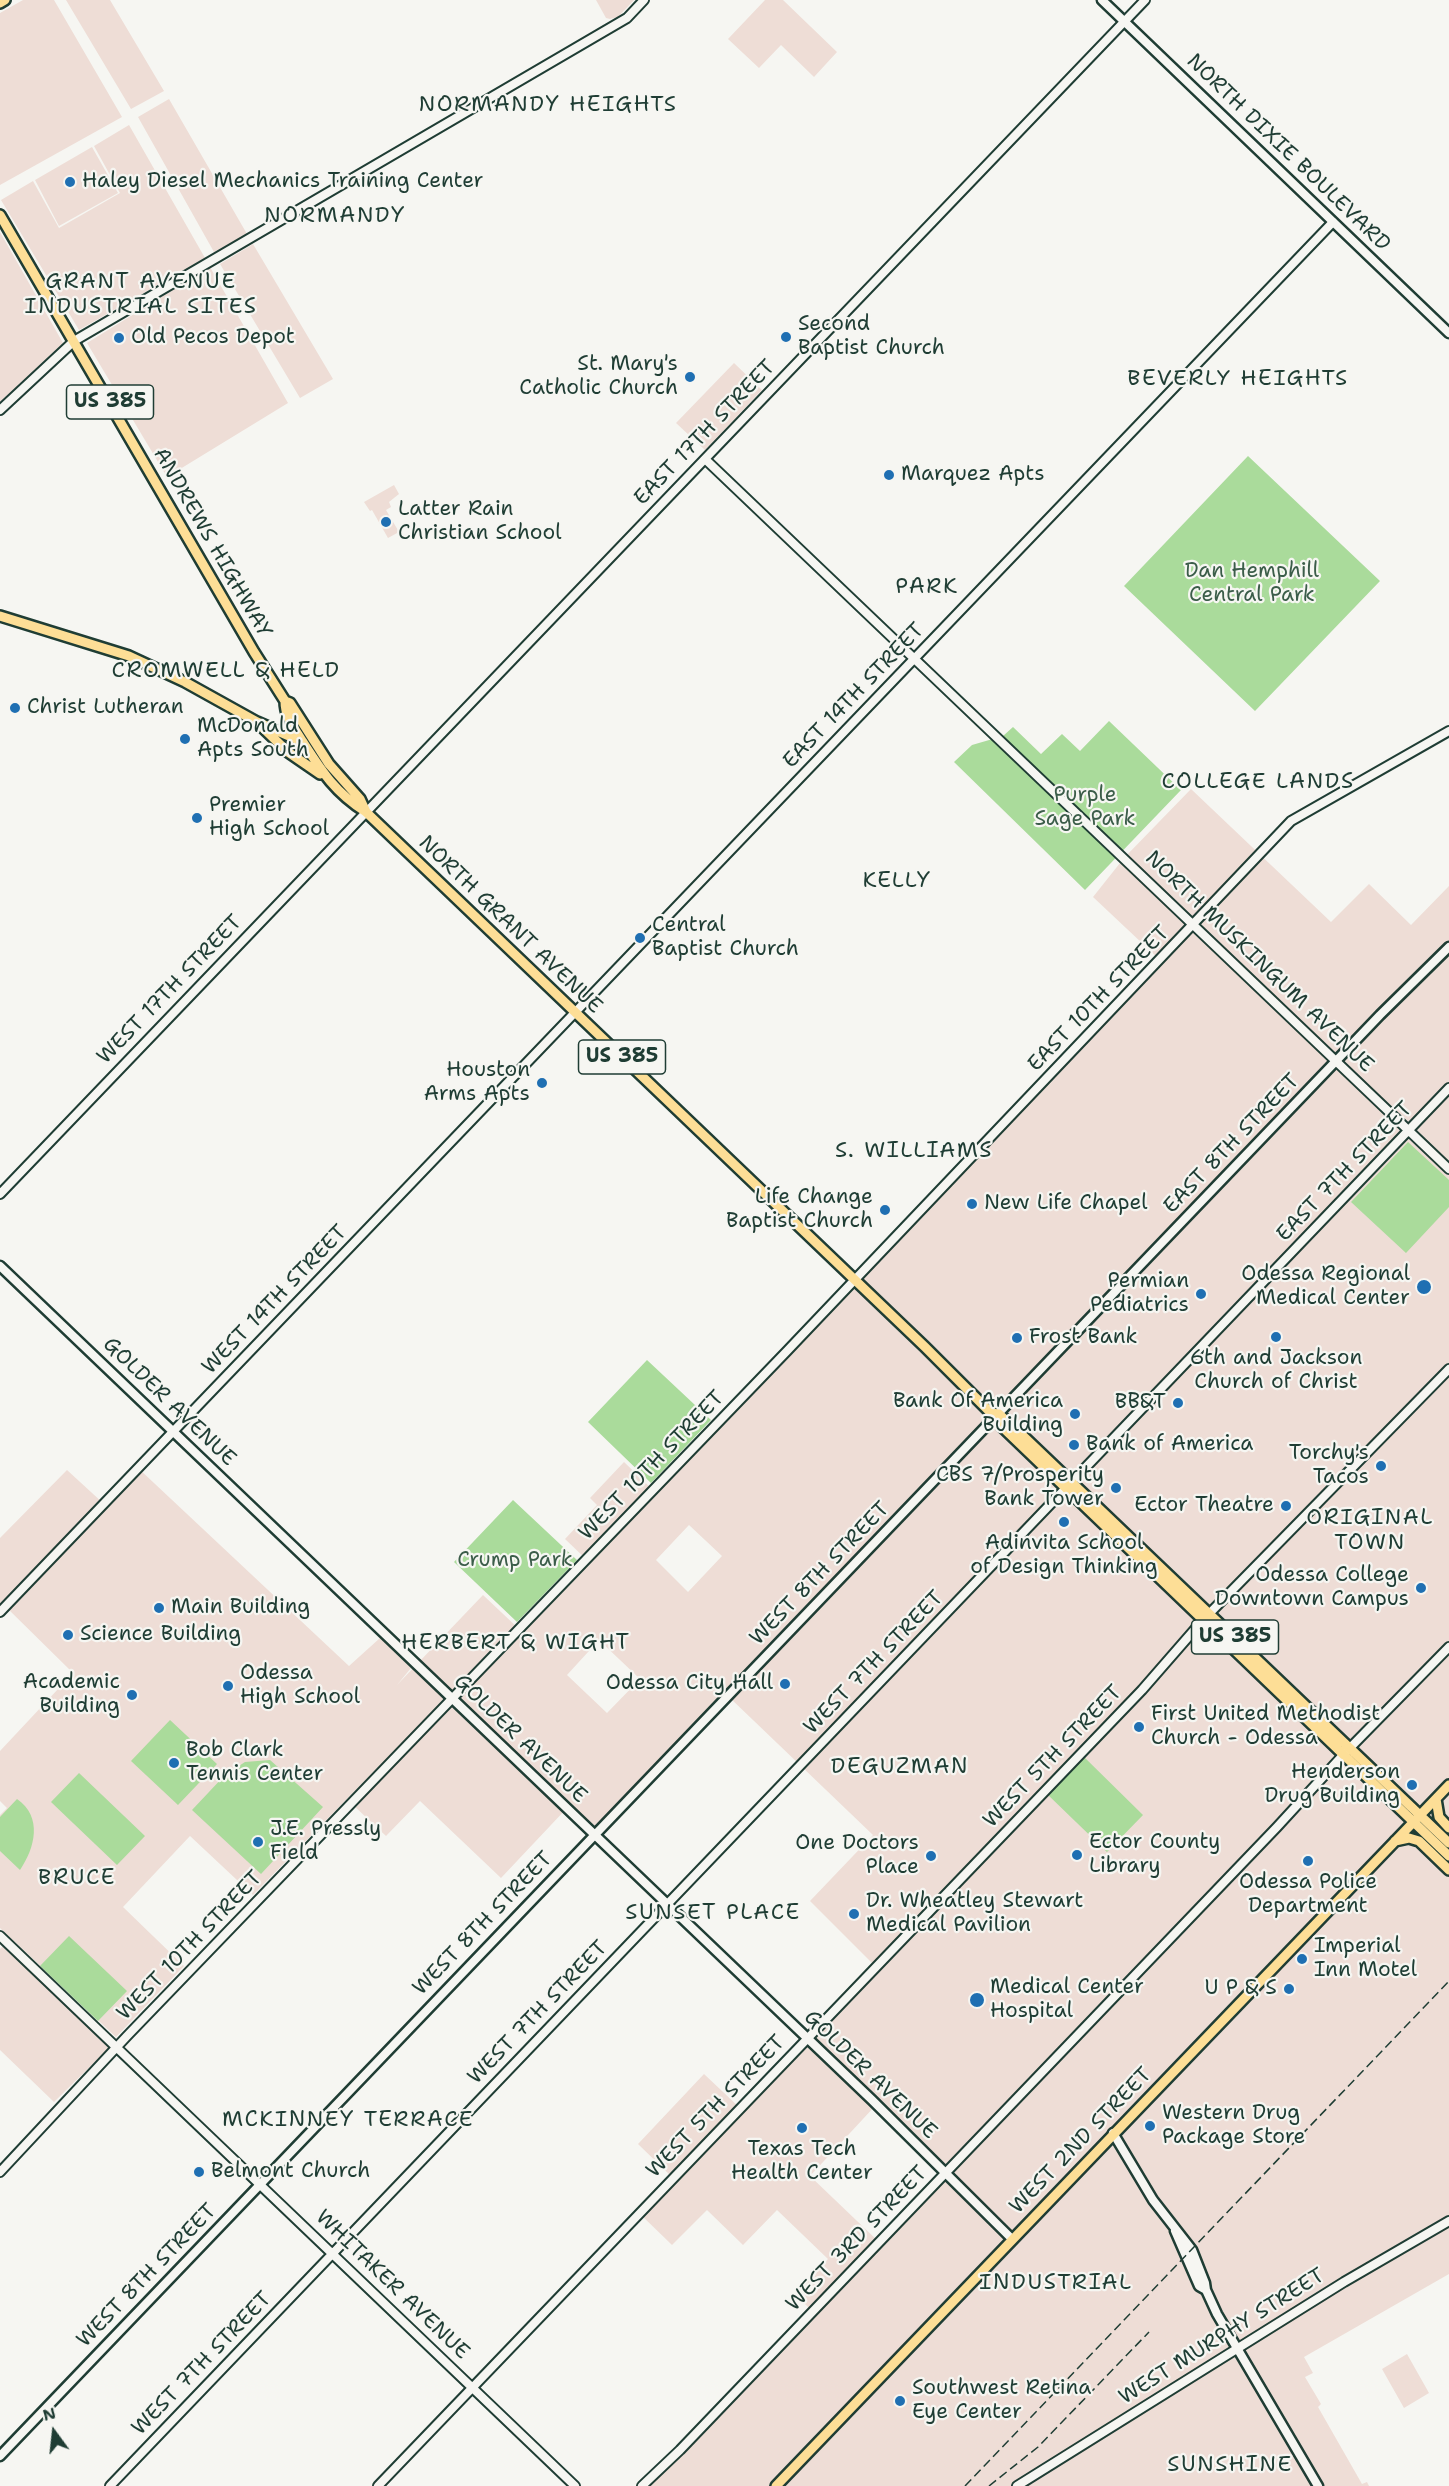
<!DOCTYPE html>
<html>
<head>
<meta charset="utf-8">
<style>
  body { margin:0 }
  #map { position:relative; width:1449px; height:2486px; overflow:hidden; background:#f6f6f2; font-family:"Shantell Sans",sans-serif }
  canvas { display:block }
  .north { position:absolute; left:24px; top:2402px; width:60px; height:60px; -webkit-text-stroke:4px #f6f6f2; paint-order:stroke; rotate:345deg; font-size:16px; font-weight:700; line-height:24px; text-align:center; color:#1f3d34 }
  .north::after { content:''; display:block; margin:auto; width:21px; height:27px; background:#1f3d34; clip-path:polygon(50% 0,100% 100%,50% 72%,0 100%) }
</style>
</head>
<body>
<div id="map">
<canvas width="1449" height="2486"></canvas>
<div class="north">N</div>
</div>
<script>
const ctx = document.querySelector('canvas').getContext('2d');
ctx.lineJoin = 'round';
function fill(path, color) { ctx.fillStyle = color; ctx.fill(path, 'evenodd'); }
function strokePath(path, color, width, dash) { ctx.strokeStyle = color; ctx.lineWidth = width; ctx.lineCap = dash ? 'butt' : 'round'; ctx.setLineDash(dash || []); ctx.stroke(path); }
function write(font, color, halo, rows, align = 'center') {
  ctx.font = font + ' "Shantell Sans",sans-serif'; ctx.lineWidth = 4.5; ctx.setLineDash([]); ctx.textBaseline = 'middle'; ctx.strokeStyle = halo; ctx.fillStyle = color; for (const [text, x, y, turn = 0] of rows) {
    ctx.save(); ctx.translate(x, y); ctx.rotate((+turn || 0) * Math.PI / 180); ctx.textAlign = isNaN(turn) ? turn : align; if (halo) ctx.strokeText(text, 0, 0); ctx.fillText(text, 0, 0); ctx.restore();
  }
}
const built = new Path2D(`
  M23 0H54L122 117 0 185V13Z
  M66 0H110L164 91 131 109Z
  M596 0H634L618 17 610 19 606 18Z
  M765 0H783L837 52 814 77 781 45 759 68 728 39Z
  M169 99 247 234 214 252 138 117Z
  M129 125 205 258 79 330 1 200 33 181 59 228 120 193 94 146Z
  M92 147 118 193 59 226 35 180Z
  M0 232 63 343 0 402Z
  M253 244 333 379 300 398 220 264Z
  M210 267 288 403 167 477 87 343Z
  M734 363 762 390 705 450 676 423Z
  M394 485 399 494 389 502 391 507 386 510 399 532 388 538 372 510 370 511 364 502Z
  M1191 789 1331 922 1369 884 1411 925 1449 886V2274L1304 2357 1313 2373 1305 2377 1321 2404 1318 2407 1362 2484 1367 2482 1369 2486H639L812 2311 795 2294 828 2259 777 2210 743 2245 707 2210 672 2245 639 2213 673 2178 638 2144 704 2074 740 2108 806 2039 876 2105 810 2176 879 2242 948 2170 812 2039 879 1970 810 1901 873 1835 729 1697 595 1836 567 1808 501 1878 420 1801 386 1836 352 1804 386 1768 381 1764 253 1895 190 1836 123 1907 184 1966 116 2037 0 1928V1815L7 1808 0 1801V1751L73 1673 6 1607 0 1612V1538L67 1470 104 1504 138 1468 349 1666 380 1638 411 1668 397 1685 483 1595 519 1629 587 1560 565 1539 597 1505 590 1498 624 1462 653 1490 1160 960 1093 897 1124 858ZM689 1525 722 1556 688 1592 656 1560ZM599 1640 640 1679 607 1713 567 1675Z
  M3 1946 109 2048 54 2102 0 2050V1949Z
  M1407 2354 1429 2393 1404 2408 1382 2369Z`);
const green = new Path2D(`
  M1248 456 1380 581 1255 711 1124 586Z
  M1109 721 1181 790 1085 890 954 762 972 745 1003 736 1013 727 1041 754 1062 734 1080 751Z
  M1408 1142 1449 1180V1207L1406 1253 1351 1202Z
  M647 1360 711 1420 651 1483 588 1422Z
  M513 1500 577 1560 517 1622 454 1562Z
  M170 1720 217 1764 178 1805 131 1761Z
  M1083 1756 1143 1815 1107 1852 1046 1793Z
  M270 1760 323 1807 261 1874 192 1810 225 1775 245 1762Z
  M79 1773 145 1836 117 1865 51 1802Z
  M17 1799C43 1817 35 1848 20 1870L0 1851V1817Z
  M69 1936 127 1991 98 2021 40 1966Z`);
const tertiary = new Path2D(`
  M0 410 74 341 627 18 644 0
  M705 459 1449 1169
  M0 1194 1145 0
  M0 1612 1333 222
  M0 1936 575 2486
  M0 2172 127 2036 787 1351 1291 821 1449 731
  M110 2486 1449 1088
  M378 2486 1142 1690 1203 1620 1449 1369
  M642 2486 680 2450 1277 1827 1344 1754 1449 1647
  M1017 2486 1344 2282 1449 2221`);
const secondary = new Path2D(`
  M1102 0 1449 333
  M0 1266 872 2100 1012 2239
  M1113 2133 1153 2200 1192 2250 1205 2283 1206 2290 1217 2314 1318 2486
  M1175 2231 1199 2286 1206 2290
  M0 2456 1380 1015 1449 947`);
const primary = new Path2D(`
  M0 3 5 0
  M0 215 254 652 285 701 290 703 329 764 360 799 366 812
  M0 616 129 656 185 682 257 722 303 742
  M285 701C285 717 293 726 301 739 321 770 334 792 366 812L925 1347 991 1413 994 1419 1449 1856
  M261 726 288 752 320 774
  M991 1413 999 1414 1020 1433 1449 1843
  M1436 1799 1439 1817 1449 1828
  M1395 1841 1409 1838 1419 1841 1449 1870
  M776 2486 1449 1785`);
const rail = new Path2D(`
  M965 2486 1449 1981
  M989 2486 1038 2447 1149 2332`);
const markers = [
  [70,182,6,"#1f6fb2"],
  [786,337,6,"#1f6fb2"],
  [119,338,6,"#1f6fb2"],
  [690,377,6,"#1f6fb2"],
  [889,475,6,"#1f6fb2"],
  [386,522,6,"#1f6fb2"],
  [15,708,6,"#1f6fb2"],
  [185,739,6,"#1f6fb2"],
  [197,818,6,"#1f6fb2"],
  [640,938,6,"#1f6fb2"],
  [542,1083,6,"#1f6fb2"],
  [972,1204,6,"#1f6fb2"],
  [885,1210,6,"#1f6fb2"],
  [1424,1287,8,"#1f6fb2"],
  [1201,1294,6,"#1f6fb2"],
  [1276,1337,6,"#1f6fb2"],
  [1017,1338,6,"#1f6fb2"],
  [1178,1403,6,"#1f6fb2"],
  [1075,1414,6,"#1f6fb2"],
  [1074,1445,6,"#1f6fb2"],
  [1381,1466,6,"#1f6fb2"],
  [1116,1488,6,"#1f6fb2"],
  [1286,1506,6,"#1f6fb2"],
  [1064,1522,6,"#1f6fb2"],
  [1421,1588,6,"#1f6fb2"],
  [159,1608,6,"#1f6fb2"],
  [68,1635,6,"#1f6fb2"],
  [785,1684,6,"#1f6fb2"],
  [228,1686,6,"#1f6fb2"],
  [132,1695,6,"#1f6fb2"],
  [1139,1727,6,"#1f6fb2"],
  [174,1763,6,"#1f6fb2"],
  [1412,1785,6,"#1f6fb2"],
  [258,1842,6,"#1f6fb2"],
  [1077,1855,6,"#1f6fb2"],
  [931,1856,6,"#1f6fb2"],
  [1308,1861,6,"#1f6fb2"],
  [854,1914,6,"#1f6fb2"],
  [1302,1959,6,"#1f6fb2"],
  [1289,1989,6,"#1f6fb2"],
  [977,2000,8,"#1f6fb2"],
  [1150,2126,6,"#1f6fb2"],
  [802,2128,6,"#1f6fb2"],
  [199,2172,6,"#1f6fb2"],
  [900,2401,6,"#1f6fb2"]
];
const shields = [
  [110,402,87],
  [622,1057,87],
  [1235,1637,87]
];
const shieldNames = [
  ["US 385",110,402],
  ["US 385",622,1057],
  ["US 385",1235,1637]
];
const streetNames = [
  ["NORTH DIXIE BOULEVARD",1288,153,44],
  ["EAST 17TH STREET",705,433,-46],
  ["ANDREWS HIGHWAY",212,543,60],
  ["EAST 14TH STREET",854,696,-46],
  ["NORTH GRANT AVENUE",510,925,44],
  ["NORTH MUSKINGUM AVENUE",1259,962,44],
  ["WEST 17TH STREET",170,990,-46],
  ["EAST 10TH STREET",1099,999,-46],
  ["EAST 8TH STREET",1232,1144,-46],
  ["EAST 7TH STREET",1345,1172,-46],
  ["WEST 14TH STREET",275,1300,-46],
  ["GOLDER AVENUE",169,1402,44],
  ["WEST 10TH STREET",652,1466,-46],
  ["WEST 8TH STREET",820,1574,-46],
  ["WEST 7TH STREET",874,1663,-46],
  ["GOLDER AVENUE",520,1739,44],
  ["WEST 5TH STREET",1053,1757,-46],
  ["WEST 8TH STREET",483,1924,-46],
  ["WEST 10TH STREET",190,1946,-46],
  ["WEST 7TH STREET",538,2013,-46],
  ["GOLDER AVENUE",870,2075,44],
  ["WEST 5TH STREET",716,2107,-46],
  ["WEST 2ND STREET",1081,2141,-46],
  ["WEST 3RD STREET",857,2239,-46],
  ["WEST 8TH STREET",147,2276,-46],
  ["WHITAKER AVENUE",392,2285,44],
  ["WEST MURPHY STREET",1222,2337,-32],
  ["WEST 7TH STREET",202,2364,-46]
];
const poiNames = [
  ["Haley Diesel Mechanics Training Center",82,182],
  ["Second",798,325],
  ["Baptist Church",798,349],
  ["Old Pecos Depot",131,338],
  ["St. Mary's",678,365,"right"],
  ["Catholic Church",678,389,"right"],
  ["Marquez Apts",901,475],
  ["Latter Rain",398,510],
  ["Christian School",398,534],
  ["Christ Lutheran",27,708],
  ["McDonald",197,727],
  ["Apts South",197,751],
  ["Premier",209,806],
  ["High School",209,830],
  ["Central",652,926],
  ["Baptist Church",652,950],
  ["Houston",530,1071,"right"],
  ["Arms Apts",530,1095,"right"],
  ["Life Change",873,1198,"right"],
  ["Baptist Church",873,1222,"right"],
  ["New Life Chapel",984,1204],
  ["Odessa Regional",1410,1275,"right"],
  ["Medical Center",1410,1299,"right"],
  ["Permian",1189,1282,"right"],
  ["Pediatrics",1189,1306,"right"],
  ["Frost Bank",1029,1338],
  ["6th and Jackson",1276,1359,"center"],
  ["Church of Christ",1276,1383,"center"],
  ["Bank Of America",1063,1402,"right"],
  ["Building",1063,1426,"right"],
  ["BB&T",1166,1403,"right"],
  ["Bank of America",1086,1445],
  ["Torchy's",1369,1454,"right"],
  ["Tacos",1369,1478,"right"],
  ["CBS 7/Prosperity",1104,1476,"right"],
  ["Bank Tower",1104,1500,"right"],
  ["Ector Theatre",1274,1506,"right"],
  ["Adinvita School",1064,1544,"center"],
  ["of Design Thinking",1064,1568,"center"],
  ["Odessa College",1409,1576,"right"],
  ["Downtown Campus",1409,1600,"right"],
  ["Main Building",171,1608],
  ["Science Building",80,1635],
  ["Odessa",240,1674],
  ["High School",240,1698],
  ["Academic",120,1683,"right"],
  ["Building",120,1707,"right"],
  ["Odessa City Hall",773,1684,"right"],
  ["First United Methodist",1151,1715],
  ["Church - Odessa",1151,1739],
  ["Bob Clark",186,1751],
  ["Tennis Center",186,1775],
  ["Henderson",1400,1773,"right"],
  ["Drug Building",1400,1797,"right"],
  ["J.E. Pressly",270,1830],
  ["Field",270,1854],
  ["Ector County",1089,1843],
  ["Library",1089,1867],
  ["One Doctors",919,1844,"right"],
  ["Place",919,1868,"right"],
  ["Odessa Police",1308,1883,"center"],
  ["Department",1308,1907,"center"],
  ["Dr. Wheatley Stewart",866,1902],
  ["Medical Pavilion",866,1926],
  ["Imperial",1314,1947],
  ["Inn Motel",1314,1971],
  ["Medical Center",990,1988],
  ["Hospital",990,2012],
  ["U P & S",1277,1989,"right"],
  ["Western Drug",1162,2114],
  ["Package Store",1162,2138],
  ["Texas Tech",802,2150,"center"],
  ["Health Center",802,2174,"center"],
  ["Belmont Church",211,2172],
  ["Southwest Retina",912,2389],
  ["Eye Center",912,2413]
];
const parkNames = [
  ["Dan Hemphill",1252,572],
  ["Central Park",1252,596],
  ["Purple",1085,796],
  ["Sage Park",1085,820],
  ["Crump Park",515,1561]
];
const neighbourhoodNames = [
  ["NORMANDY HEIGHTS",548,105],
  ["NORMANDY",335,216],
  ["GRANT AVENUE",141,282],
  ["INDUSTRIAL SITES",141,307],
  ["BEVERLY HEIGHTS",1238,379],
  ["PARK",927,587],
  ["CROMWELL & HELD",226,671],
  ["COLLEGE LANDS",1258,782],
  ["KELLY",897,881],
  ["S. WILLIAMS",914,1151],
  ["ORIGINAL",1370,1518],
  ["TOWN",1370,1543],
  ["HERBERT & WIGHT",516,1643],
  ["DEGUZMAN",900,1767],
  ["BRUCE",77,1878],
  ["SUNSET PLACE",713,1913],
  ["MCKINNEY TERRACE",348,2120],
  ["INDUSTRIAL",1056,2283],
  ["SUNSHINE",1230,2465]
];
fill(built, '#eeddd6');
fill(green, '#aadb9b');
strokePath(tertiary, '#1f3d34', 12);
strokePath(secondary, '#1f3d34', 13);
strokePath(primary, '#1f3d34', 14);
strokePath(tertiary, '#f6f6f2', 8);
strokePath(secondary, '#f6f6f2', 8);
strokePath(primary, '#fdde96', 9);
strokePath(rail, '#1f3d34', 1.5, [9, 4.5]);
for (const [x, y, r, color] of markers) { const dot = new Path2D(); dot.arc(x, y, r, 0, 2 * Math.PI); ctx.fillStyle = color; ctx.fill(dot); strokePath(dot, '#f6f6f2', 2); }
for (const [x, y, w] of shields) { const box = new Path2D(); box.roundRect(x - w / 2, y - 17, w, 34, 4.5); ctx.fillStyle = '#f6f6f2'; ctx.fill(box); strokePath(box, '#1f3d34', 1.5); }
write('bold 20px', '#1f3d34', null, shieldNames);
write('21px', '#1f3d34', '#f6f6f2', streetNames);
write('21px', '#1f3d34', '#f6f6f2', poiNames, 'left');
write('21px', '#3b5d49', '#f6f6f2', parkNames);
ctx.letterSpacing = '1.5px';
write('22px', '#1f3d34', '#f6f6f2', neighbourhoodNames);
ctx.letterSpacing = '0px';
</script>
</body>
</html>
